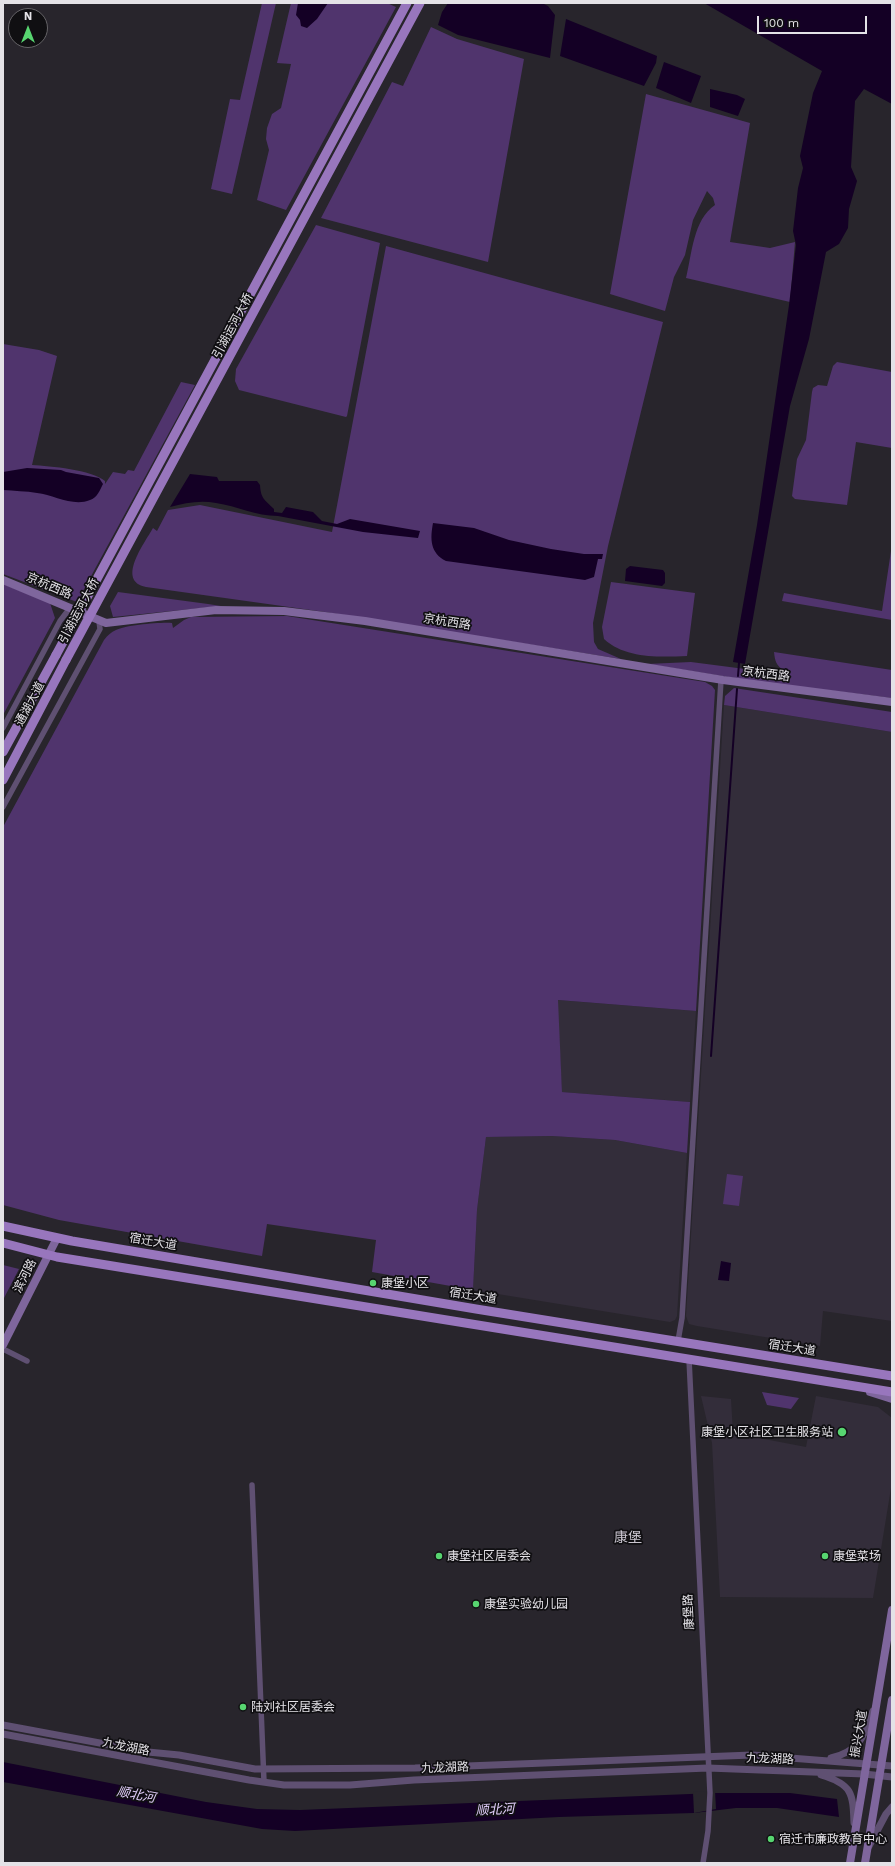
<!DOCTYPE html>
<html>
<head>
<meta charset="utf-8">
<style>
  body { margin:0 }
  #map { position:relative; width:895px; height:1866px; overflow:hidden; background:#28252c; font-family:"Work Sans",sans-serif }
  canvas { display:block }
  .frame { position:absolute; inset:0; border:4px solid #e4e2e7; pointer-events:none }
  .north { position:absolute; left:8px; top:8px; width:40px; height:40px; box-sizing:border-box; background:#100f12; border:1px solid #656367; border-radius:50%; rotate:0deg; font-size:11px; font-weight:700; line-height:16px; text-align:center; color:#e4e2e7 }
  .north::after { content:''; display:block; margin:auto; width:14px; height:18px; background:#57d570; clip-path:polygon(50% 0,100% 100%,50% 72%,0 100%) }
  .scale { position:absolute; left:757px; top:16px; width:110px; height:18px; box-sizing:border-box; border:2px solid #e4e2e7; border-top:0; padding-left:5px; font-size:12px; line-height:14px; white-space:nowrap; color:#e4e2e7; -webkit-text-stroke:3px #100f12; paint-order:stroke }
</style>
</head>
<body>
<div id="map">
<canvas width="895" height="1866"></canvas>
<div class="frame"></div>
<div class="north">N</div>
<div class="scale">100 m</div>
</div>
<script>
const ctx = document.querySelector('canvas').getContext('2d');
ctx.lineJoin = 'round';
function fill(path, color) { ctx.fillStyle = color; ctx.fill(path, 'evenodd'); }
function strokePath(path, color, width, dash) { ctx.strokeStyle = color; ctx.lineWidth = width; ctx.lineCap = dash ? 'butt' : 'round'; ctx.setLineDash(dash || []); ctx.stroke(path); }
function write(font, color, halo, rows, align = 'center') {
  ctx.font = font + ' "Work Sans","Noto Sans SC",sans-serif'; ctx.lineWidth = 3.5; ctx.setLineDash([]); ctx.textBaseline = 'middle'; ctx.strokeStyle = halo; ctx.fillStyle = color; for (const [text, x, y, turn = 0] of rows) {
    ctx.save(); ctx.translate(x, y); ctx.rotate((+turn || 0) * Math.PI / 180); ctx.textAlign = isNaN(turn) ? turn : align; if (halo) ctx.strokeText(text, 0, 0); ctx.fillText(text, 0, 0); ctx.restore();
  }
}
const built = new Path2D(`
  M724 705 892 732V1321L823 1311 820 1346 697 1326 689 1324 686 1316Z
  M557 1000 696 1011 690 1102 562 1092Z
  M552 1136 615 1140 687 1153 677 1316 675 1320 670 1322 473 1290 477 1210 486 1137Z
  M701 1396 731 1399 733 1433 806 1447 816 1396 878 1407 892 1418V1482L873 1598 720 1597 712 1443Z`);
const green = new Path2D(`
  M262 3H276L232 194 211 189 230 99 240 100Z
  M291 3H387L396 7 286 210 257 200 269 150 266 139 267 128 272 114 281 108 291 64 277 63Z
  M431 27 457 39 524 59 488 262 321 218 392 82 403 86Z
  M646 94 750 123 730 242 770 248 795 242 790 302 686 278C692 254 693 220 715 205L713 198 707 191 693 220 685 255 674 277 665 311 610 294Z
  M316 225 380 243 347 416 346 417 239 390 235 381 236 369Z
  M386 246 663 322 608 546 593 623 594 642 598 649 621 659 325 612 146 587C116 581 144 544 153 528L157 531 168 510 200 505 332 532Z
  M3 344 39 350 57 356 32 465C50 466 92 470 105 481V484L113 472 125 474 128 470 134 471 181 382 195 385 77 602 3 574Z
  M837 362 892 372V448L856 442 847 505 795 499 792 496 797 459 806 440 812 392 813 388 818 385 827 386 833 366Z
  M891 551 892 620 782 601 784 593 882 611Z
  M611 582 695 593 687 656C659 657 626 659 604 639L602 627Z
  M3 584 50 603 55 618 3 715Z
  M118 592 208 604 221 606 113 617 110 606Z
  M287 616 705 682 712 686 715 690 696 1011 558 1000 562 1092 690 1102 687 1153 615 1140 552 1136 486 1137 477 1210 473 1290 372 1272 376 1240 267 1224 262 1256 59 1220 3 1205V827L104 640C108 635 111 632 116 630 126 625 161 622 172 623L173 628 184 620 191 617Z
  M774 652 892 670V698L760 682 647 664 691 662 745 669 754 668 780 677 784 671C776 665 775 661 774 652Z
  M734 688 892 712V732L724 705 725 696Z
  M727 1174 743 1176 739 1206 723 1204Z
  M3 1265 19 1269 3 1300Z
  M762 1392 799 1398 791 1409 767 1405Z`);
const water = new Path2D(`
  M298 3H328L317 19 307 28 301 26 300 20 296 15Z
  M448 3H542L548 6 555 15 550 58 458 35 438 25 442 12Z
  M704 3H892V104L864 89 855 101 851 167 857 181 849 209 848 228 839 244 826 252 809 339 790 406 745 664 733 662 757 525 789 305 796 245 793 231 798 188 803 168 800 156 813 93 822 71Z
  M566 19 657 56 656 63 644 86 560 56Z
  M664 62 701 76 691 103 656 88Z
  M710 89 737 95 745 99 738 116 710 107Z
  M27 468 61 470 66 472 99 478 103 484C100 490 97 498 90 500 73 507 54 495 37 493 26 491 14 491 3 490V472Z
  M190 474 217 477 219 481H257L260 485C261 499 264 499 274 509V512L282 513 286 507 313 512 322 521 337 524 350 519 420 531 418 538 363 532 278 516C256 516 237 506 216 503 200 500 185 503 170 507Z
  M433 523 474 528 509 540 551 549 584 554H603L602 559H598L594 577 585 580 446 561C430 553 430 539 433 523Z
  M630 566 663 570 665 573V583L662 586 625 581 626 569Z
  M721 1261 731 1263 729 1281 718 1280Z
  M3 1762 206 1802 257 1809 300 1810 714 1793H790L837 1799 839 1817 777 1808H736L694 1813 559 1817 295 1831 262 1829 3 1782Z`);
const pier = new Path2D(`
  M715 1791 716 1809 694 1813 693 1792Z`);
const stream = new Path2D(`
  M738 676 739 663
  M711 1056 737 689`);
const minor = new Path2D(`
  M3 728 60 621 70 608
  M3 807 100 629 99 621
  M678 1341 682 1318 721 680
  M3 1349 27 1361
  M689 1359 710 1793 708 1831 703 1863
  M252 1485 264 1782`);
const tertiary = new Path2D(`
  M3 1725 148 1752 179 1755 255 1769 415 1768 752 1755 892 1766
  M3 1734 249 1780 284 1785H350L414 1780 708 1768 864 1774 892 1777
  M831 1758C860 1751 864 1736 873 1711
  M821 1775C852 1784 853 1793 854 1823
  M869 1846 886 1814 892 1807`);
const secondary = new Path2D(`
  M3 580 106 623 216 610 284 611 365 621 723 680 892 702
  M3 1345 57 1238
  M870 1392 892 1399
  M850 1863 892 1610
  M865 1863 892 1700`);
const primary = new Path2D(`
  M3 752 56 655
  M3 780 66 660
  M3 1226 72 1241 476 1309 892 1376
  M3 1243 57 1257 892 1392`);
const primaryBridge = new Path2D(`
  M56 655 407 3
  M66 660 420 3`);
const markers = [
  [373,1283,4,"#57d570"],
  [842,1432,5,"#57d570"],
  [439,1556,4,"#57d570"],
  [825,1556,4,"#57d570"],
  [476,1604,4,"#57d570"],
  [243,1707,4,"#57d570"],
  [771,1839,4,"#57d570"]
];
const streetNames = [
  ["引湖运河大桥",233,326,-62],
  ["京杭西路",49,586,23],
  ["引湖运河大桥",79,611,-62],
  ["京杭西路",447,622,9],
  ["京杭西路",766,674,7],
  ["通湖大道",30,704,-62],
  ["宿迁大道",153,1242,10],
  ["滨河路",25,1276,-63],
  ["宿迁大道",473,1296,9],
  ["宿迁大道",792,1348,9],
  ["康堡路",689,1612,-93],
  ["振兴大道",859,1734,-80],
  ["九龙湖路",126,1747,11],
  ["九龙湖路",770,1759,2],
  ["九龙湖路",445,1768,-2]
];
const poiNames = [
  ["康堡小区",381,1283],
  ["康堡小区社区卫生服务站",833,1432,"right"],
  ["康堡社区居委会",447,1556],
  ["康堡菜场",833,1556],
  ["康堡实验幼儿园",484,1604],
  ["陆刘社区居委会",251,1707],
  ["宿迁市廉政教育中心",779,1839]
];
const waterNames = [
  ["顺北河",136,1795,10],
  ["顺北河",495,1810,-3]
];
const quarterNames = [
  ["康堡",628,1538]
];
fill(built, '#332d3a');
fill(green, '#50346d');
fill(water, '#140025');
fill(pier, '#28252c');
strokePath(stream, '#140025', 2);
strokePath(minor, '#5f5072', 5.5);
strokePath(tertiary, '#5f5072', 7);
strokePath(secondary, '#7f669d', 8);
strokePath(primary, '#9876bd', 9);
strokePath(primaryBridge, '#9876bd', 9);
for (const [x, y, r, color] of markers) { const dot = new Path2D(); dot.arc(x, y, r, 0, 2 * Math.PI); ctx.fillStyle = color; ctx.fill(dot); strokePath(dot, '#100f12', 1.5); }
write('12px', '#e4e2e7', '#100f12', streetNames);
write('12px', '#e4e2e7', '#100f12', poiNames, 'left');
write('italic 13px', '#e1cefa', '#100f12', waterNames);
write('14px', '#c9c5cf', '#100f12', quarterNames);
</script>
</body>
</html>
